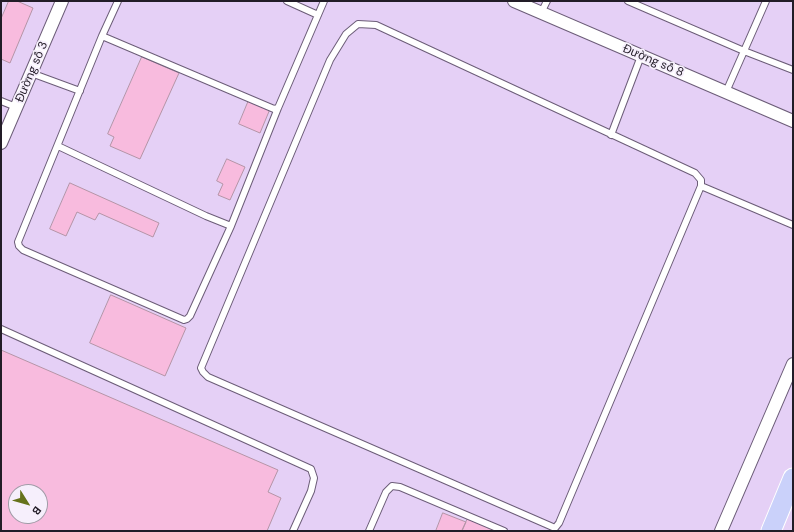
<!DOCTYPE html>
<html>
<head>
<meta charset="utf-8">
<style>
  body { margin:0 }
  #map { position:relative; width:794px; height:532px; overflow:hidden; background:#efdefd; font-family:"DM Sans",sans-serif }
  canvas { display:block }
  .frame { position:absolute; inset:0; border:2px solid #221c27; pointer-events:none }
  .north { position:absolute; left:8px; top:484px; width:40px; height:40px; box-sizing:border-box; background:#f6effc; border:1px solid #a19ba7; border-radius:50%; rotate:127deg; font-size:11px; font-weight:700; line-height:16px; text-align:center; color:#221c27 }
  .north::after { content:''; display:block; margin:auto; width:14px; height:18px; background:#66721c; clip-path:polygon(50% 0,100% 100%,50% 72%,0 100%) }
</style>
</head>
<body>
<div id="map">
<canvas width="794" height="532"></canvas>
<div class="frame"></div>
<div class="north">B</div>
</div>
<script>
const ctx = document.querySelector('canvas').getContext('2d');
ctx.lineJoin = 'round';
function fill(path, color) { ctx.fillStyle = color; ctx.fill(path, 'evenodd'); }
function strokePath(path, color, width, dash) { ctx.strokeStyle = color; ctx.lineWidth = width; ctx.lineCap = dash ? 'butt' : 'round'; ctx.setLineDash(dash || []); ctx.stroke(path); }
function write(font, color, halo, rows, align = 'center') {
  ctx.font = font + ' "DM Sans",sans-serif'; ctx.lineWidth = 3.5; ctx.setLineDash([]); ctx.textBaseline = 'middle'; ctx.strokeStyle = halo; ctx.fillStyle = color; for (const [text, x, y, turn = 0] of rows) {
    ctx.save(); ctx.translate(x, y); ctx.rotate((+turn || 0) * Math.PI / 180); ctx.textAlign = isNaN(turn) ? turn : align; if (halo) ctx.strokeText(text, 0, 0); ctx.fillText(text, 0, 0); ctx.restore();
  }
}
const built = new Path2D(`
  M1 1H793V531H1ZM16 492H40V516H16Z`);
const building = new Path2D(`
  M9 1H17L33 8 10 63 1 59V19Z
  M142 57 179 73 140 159 110 146 114 137 108 134Z
  M249 100 270 109 260 133 239 124Z
  M227 159 245 167 230 200 218 195 223 184 217 181Z
  M70 183 159 223 153 237 99 213 95 220 77 212 66 236 50 229Z
  M111 295 186 328 165 376 90 343Z
  M1 350 278 470 268 492 281 498 267 531H1ZM16 492H40V516H16Z
  M443 513 466 522 462 531H436Z
  M468 518 493 529V531H462Z`);
const service = new Path2D(`
  M287 1 318 15
  M628 1 744 51 793 70
  M541 13 547 1
  M358 24 376 25 695 173 701 180V186L559 523 555 528 208 377 203 372 201 368 330 60 346 34Z
  M102 36 274 109 278 108 324 1
  M31 73 80 91
  M726 92 766 1
  M1 101 16 107
  M611 135 641 56
  M58 146 206 216 231 226 190 316 187 319 184 320 23 250 19 246 18 242 102 36 118 1
  M701 186 793 225
  M231 226 278 108
  M1 329 311 469 314 478 311 491 293 531
  M369 531 386 492 392 486 400 487 504 531`);
const minor = new Path2D(`
  M514 1 793 121
  M1 143 62 1
  M721 531 793 364`);
const primary = new Path2D(`
  M771 531 793 478`);
const streetNames = [
  ["Đường số 8",653,61,23],
  ["Đường số 3",32,72,-67]
];
fill(built, '#e5d0f6');
fill(building, '#f8bbde');
strokePath(building, '#b595a7', 1);
strokePath(service, '#6c5d78', 8);
strokePath(minor, '#6c5d78', 14);
strokePath(primary, '#fff', 21);
strokePath(service, '#fff', 6);
strokePath(minor, '#fff', 12);
strokePath(primary, '#cad1fa', 19);
write('12px', '#221c27', '#f6effc', streetNames);
</script>
</body>
</html>
